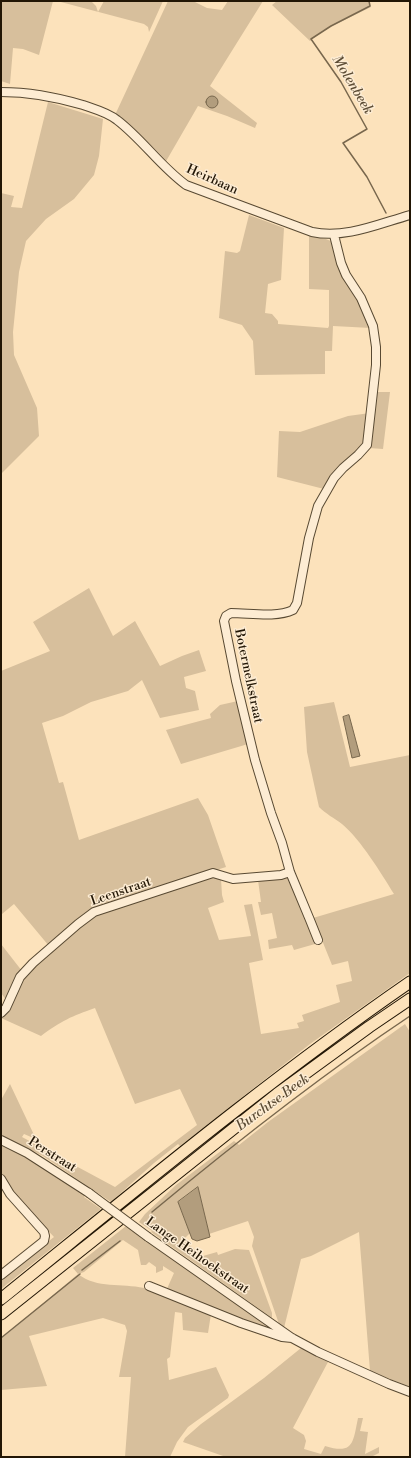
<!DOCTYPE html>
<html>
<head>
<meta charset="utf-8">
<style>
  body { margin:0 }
  #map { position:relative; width:411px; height:1458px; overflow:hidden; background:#fce2bb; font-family:"Libre Bodoni",serif }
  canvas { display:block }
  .frame { position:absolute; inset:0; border:2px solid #221605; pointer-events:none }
</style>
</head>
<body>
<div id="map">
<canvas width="411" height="1458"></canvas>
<div class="frame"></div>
</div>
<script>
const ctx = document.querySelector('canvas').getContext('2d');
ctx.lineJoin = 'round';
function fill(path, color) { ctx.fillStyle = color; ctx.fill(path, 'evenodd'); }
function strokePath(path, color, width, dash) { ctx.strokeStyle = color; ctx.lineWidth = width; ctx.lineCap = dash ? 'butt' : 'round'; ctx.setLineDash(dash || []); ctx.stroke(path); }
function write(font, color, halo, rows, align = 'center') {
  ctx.font = font + ' "Libre Bodoni",serif'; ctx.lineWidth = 3; ctx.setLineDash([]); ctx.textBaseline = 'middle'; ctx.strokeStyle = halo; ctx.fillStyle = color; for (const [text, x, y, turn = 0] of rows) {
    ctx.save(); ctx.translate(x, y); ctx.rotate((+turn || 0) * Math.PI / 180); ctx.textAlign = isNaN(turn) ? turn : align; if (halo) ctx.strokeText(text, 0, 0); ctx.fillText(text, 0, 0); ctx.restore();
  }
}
const green = new Path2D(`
  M1 1H53L39 55 23 49 13 48 10 84 1 81Z
  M57 1H91L96 6 98 12 104 1H163L149 32 148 27 144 24Z
  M168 1H193L207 8 222 10 228 1H263L210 86 257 123 255 128 227 116 198 106 165 163 115 115Z
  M277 1H369L371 7 322 31 310 41 272 5Z
  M48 102 103 119 99 156 94 175 74 199 46 219 26 241 19 272 13 332 14 355 37 408 39 436 1 474V193L14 196 11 207 22 208Z
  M249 215 284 228 281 280 268 284 265 313 272 314 278 321V324L328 328 329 326V290L309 289V236L326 239 333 242 362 303 371 328 333 326 332 351H325V374L255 375 253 341 242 325 219 318 225 251 237 253 240 251Z
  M377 392H390L383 449 369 448Z
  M370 413 364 443 324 489 277 477 279 431 300 432 348 416Z
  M89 588 113 636 135 621 160 666 182 656 199 650 206 671 184 677 186 688 195 691 199 710 160 718 142 680 128 691 91 702 63 716 42 723 59 783 63 782 79 840 198 798 208 815 226 867 102 906 49 946 14 904 2 914 1 912V671L50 651 33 622Z
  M238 701 248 744 181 764 166 730 211 718 210 714 220 705Z
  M334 702 350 767 410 755V973L310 1044 180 1146 178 1144 154 1163 111 1202 43 1156 1 1135V1100L10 1084 35 1137H31L24 1134 22 1137 115 1187 197 1125 180 1089 135 1104 95 1008C72 1016 61 1021 41 1036L1 1018V1016L27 973 90 918 100 913 203 879 215 877 221 879 222 895 224 902 208 908 219 940 251 936 244 905 252 904 263 960 249 963 261 1034 299 1028 297 1023 304 1021 302 1015 340 1002 336 985 352 981 348 961 332 965 313 918 394 894C381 873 361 840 342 824 334 818 326 814 319 807L307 752 304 707Z
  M288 876 315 940V944L294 950 292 945 269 949 268 940 277 938 272 913 261 915 258 902H261L258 880Z
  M1 944 22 971 7 1001 1 993Z
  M405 1024 410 1032V1387L370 1371 359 1232 311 1256 301 1259 284 1328 279 1324 252 1246 254 1237 248 1221 209 1234 198 1187 178 1202 190 1233 183 1240 203 1256 217 1252 218 1255 235 1249 249 1250 272 1313V1318L151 1232 152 1231 139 1222 145 1214 176 1185 234 1141 239 1145 268 1122Z
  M1 1144 15 1150 85 1195 84 1197 101 1209 1 1289V1279L54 1237C41 1222 6 1190 1 1172 0 1164 1 1152 1 1144Z
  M126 1226 142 1238 144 1237 270 1328V1330L166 1291 174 1273 163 1266V1270L156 1273V1267L149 1262 146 1265H141L138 1250 123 1240 84 1272 78 1274C97 1289 122 1283 144 1288 167 1294 189 1305 211 1314L208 1333 183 1330 182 1313 175 1312 170 1357 167 1359 169 1380 216 1367 229 1395 228 1398 188 1427 177 1442 170 1457H125L131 1377H119L127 1331 125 1325 103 1318 29 1336 47 1386 1 1390V1339L78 1274 73 1268Z
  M301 1348 328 1362 293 1428 304 1435 306 1441 304 1449 321 1454 325 1446C354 1455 353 1442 358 1418H363L360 1431 368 1432 365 1454 379 1447V1453L371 1457H226L183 1442 185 1438 201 1424 264 1378Z`);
const water = new Path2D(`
  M206 102a6 6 0 1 1 12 0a6 6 0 1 1-12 0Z
  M349 715 360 756 352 758 343 717Z
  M198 1187 210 1237 197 1241 192 1239 178 1202Z`);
const stream = new Path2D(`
  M369 1 370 6 331 26 311 39 341 82 367 129 343 143 367 177 386 213
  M152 1212C235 1143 320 1076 410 1016
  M82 1270 120 1241
  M1 1338 80 1274`);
const minor = new Path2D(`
  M1 92C29 92 56 97 83 105 94 109 107 112 117 120 142 139 160 166 186 185L312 232C345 239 378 224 410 215
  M318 940 310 920 290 872 282 843 271 813 255 760 236 681 224 621 226 616 231 613C250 613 276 618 293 610L297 603 309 538 318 506 334 478 343 468 358 455 367 445 376 365V347L373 326 361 298 346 275 341 263 334 235
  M1 1013 6 1008 20 977 33 963 78 924 94 912 213 873 233 879 281 875 290 872
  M1 1140 27 1153 89 1193
  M1 1179 10 1194 44 1232 45 1236 44 1241 1 1275
  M148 1237 292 1338 318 1352 389 1384 410 1392
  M149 1286 241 1323 282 1337 292 1338`);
const highway = new Path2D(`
  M1 1299C135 1191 268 1080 410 982
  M1 1314 277 1094 369 1027 410 999`);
const minorBridge = new Path2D(`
  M89 1193 148 1237`);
const streetNames = [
  ["Heirbaan",212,180,24],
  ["Botermelkstraat",248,676,78],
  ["Leenstraat",121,892,-19],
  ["Perstraat",52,1155,32],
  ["Lange Heihoekstraat",197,1256,35]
];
const waterNames = [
  ["Molenbeek",352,85,59],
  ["Burchtse Beek",273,1103,-36]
];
fill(green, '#d7bf9c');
fill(water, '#b29d7d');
strokePath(water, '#78674d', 1);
strokePath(stream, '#78674d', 1.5);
strokePath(minor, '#584932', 10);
strokePath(highway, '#221605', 13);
strokePath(minor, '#fdecd3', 8);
strokePath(highway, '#fce2bb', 11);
strokePath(minorBridge, '#584932', 10, []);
strokePath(minorBridge, '#fdecd3', 8);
write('13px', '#221605', '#fdecd3', streetNames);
write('italic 14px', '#5c4c35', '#fdecd3', waterNames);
</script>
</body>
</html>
